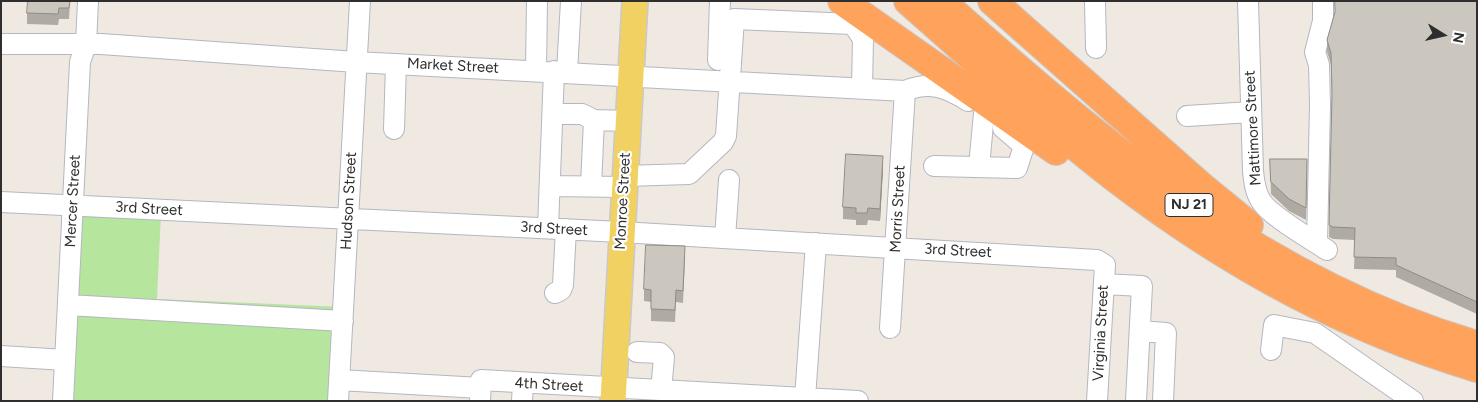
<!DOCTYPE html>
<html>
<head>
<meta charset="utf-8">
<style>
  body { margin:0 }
  #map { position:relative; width:1478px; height:402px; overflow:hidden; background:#efe9e1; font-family:Figtree,sans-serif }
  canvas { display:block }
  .frame { position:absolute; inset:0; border:2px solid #2e2e2e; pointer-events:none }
  .north { position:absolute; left:1418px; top:10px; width:50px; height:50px; -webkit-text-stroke:4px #fff; paint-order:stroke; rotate:100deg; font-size:14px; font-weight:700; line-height:20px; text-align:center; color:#2e2e2e }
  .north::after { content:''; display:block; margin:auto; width:18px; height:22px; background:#2e2e2e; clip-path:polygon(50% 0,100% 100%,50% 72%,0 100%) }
</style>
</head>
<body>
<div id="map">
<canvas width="1478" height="402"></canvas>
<div class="frame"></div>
<div class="north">N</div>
</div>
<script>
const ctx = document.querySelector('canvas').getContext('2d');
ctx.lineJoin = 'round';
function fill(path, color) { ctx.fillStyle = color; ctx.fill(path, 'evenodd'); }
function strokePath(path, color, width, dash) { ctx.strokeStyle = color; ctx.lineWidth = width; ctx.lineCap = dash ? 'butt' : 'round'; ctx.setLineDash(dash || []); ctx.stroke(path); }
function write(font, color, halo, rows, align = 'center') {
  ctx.font = font + ' Figtree,sans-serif'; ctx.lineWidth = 4.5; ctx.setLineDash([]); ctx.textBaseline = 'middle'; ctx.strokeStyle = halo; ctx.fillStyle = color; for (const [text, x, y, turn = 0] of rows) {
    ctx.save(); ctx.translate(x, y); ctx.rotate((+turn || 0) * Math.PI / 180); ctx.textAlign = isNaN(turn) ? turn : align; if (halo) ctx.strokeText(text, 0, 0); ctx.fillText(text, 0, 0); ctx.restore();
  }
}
const green = new Path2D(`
  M72 208 161 213 157 299 343 307 338 401H59Z`);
const minor = new Path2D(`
  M1095 1 1096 48
  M1248 1 1253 171C1254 181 1255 192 1261 201 1270 216 1311 239 1327 250
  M1 44H101L356 62 905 91C929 81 946 87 968 101
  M718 60 720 1
  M536 70 537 1
  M567 72 571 1
  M553 114H582L594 120 628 121
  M1187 116 1251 112
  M394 129 396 64
  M934 166 1017 168 1024 146 1003 128
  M979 167 984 113
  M625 176 689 174 723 142 726 136 734 19 853 24 863 39 862 88
  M550 186 624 187
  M591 186 594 120
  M1 202 621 232 1097 260 1105 265 1097 401
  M548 228 554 71
  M725 238 729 180
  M1317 243 1320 105 1319 65 1315 52 1323 21V1
  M1104 284 1142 286 1136 401
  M555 293 561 290 563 285 566 229
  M68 305 343 321
  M890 328 905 91
  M1140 331 1166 333 1163 401
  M1271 350 1274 325 1315 333 1413 401
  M637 352 660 353 664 357 661 391
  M1 356 65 360
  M339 380 481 388
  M805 398 816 243
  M63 401 80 62 86 44 88 1
  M338 401 360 1
  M480 401 481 380 858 401
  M522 401 523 383`);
const major = new Path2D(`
  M613 401 635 1`);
const highway = new Path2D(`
  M842 1 1056 151
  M908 1C976 61 1043 122 1115 178 1223 261 1345 329 1477 368
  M941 1C1105 146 1262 282 1477 345
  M992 1 1200 185 1249 225`);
const wall = new Path2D(`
  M70 1 69 19H59L58 25 27 24V13Z
  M1477 1V314L1396 277V270L1354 269 1355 240 1333 239 1329 237 1332 99 1331 65 1327 52V40L1335 12Z
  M1270 159H1307L1306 220 1289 211 1271 194Z
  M883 168 880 221 868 220 867 225H856V220L843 219V207Z
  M685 258 683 303 676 302 675 322 651 321V302L644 301V289Z`);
const shadedWall = new Path2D(`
  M883 156V168L880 221V209Z`);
const building = new Path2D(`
  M28 1H70L69 8H59L58 14 27 13Z
  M1335 1H1477V302L1396 265V258L1354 257 1355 228 1333 227 1329 225 1332 93 1331 53 1327 40 1335 12Z
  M846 154 883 156 880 209 868 208 867 213H856V208L843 207Z
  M1270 159H1307L1306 208 1289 199 1271 182Z
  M646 245 685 246 683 291 676 290 675 310 651 309V290L644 289Z`);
const shields = [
  [1189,205,48]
];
const shieldNames = [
  ["NJ 21",1189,205]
];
const streetNames = [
  ["Market Street",453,66,3],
  ["Mattimore Street",1253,128,-93],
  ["Mercer Street",73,201,-87],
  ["Hudson Street",349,201,-87],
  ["Monroe Street",623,201,-87],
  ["3rd Street",149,209,3],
  ["Morris Street",898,209,-87],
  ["3rd Street",554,229,3],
  ["3rd Street",958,251,3],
  ["Virginia Street",1101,333,-87],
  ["4th Street",549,385,3]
];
fill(green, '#b6e59e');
strokePath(minor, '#b4b7c1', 22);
strokePath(major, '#c9c9c9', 28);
strokePath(highway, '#c9c9c9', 30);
strokePath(minor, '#fff', 20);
strokePath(major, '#f2d163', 25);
strokePath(highway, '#ffa35c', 28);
fill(wall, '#afaba4');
fill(shadedWall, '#8e8b86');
fill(building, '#cbc7bf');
strokePath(building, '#8e8b86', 1);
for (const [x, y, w] of shields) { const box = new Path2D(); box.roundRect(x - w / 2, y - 11.5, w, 23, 4); ctx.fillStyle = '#fff'; ctx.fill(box); strokePath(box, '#2e2e2e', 1); }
write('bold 14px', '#2e2e2e', null, shieldNames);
write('15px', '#2e2e2e', '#fff', streetNames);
</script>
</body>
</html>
